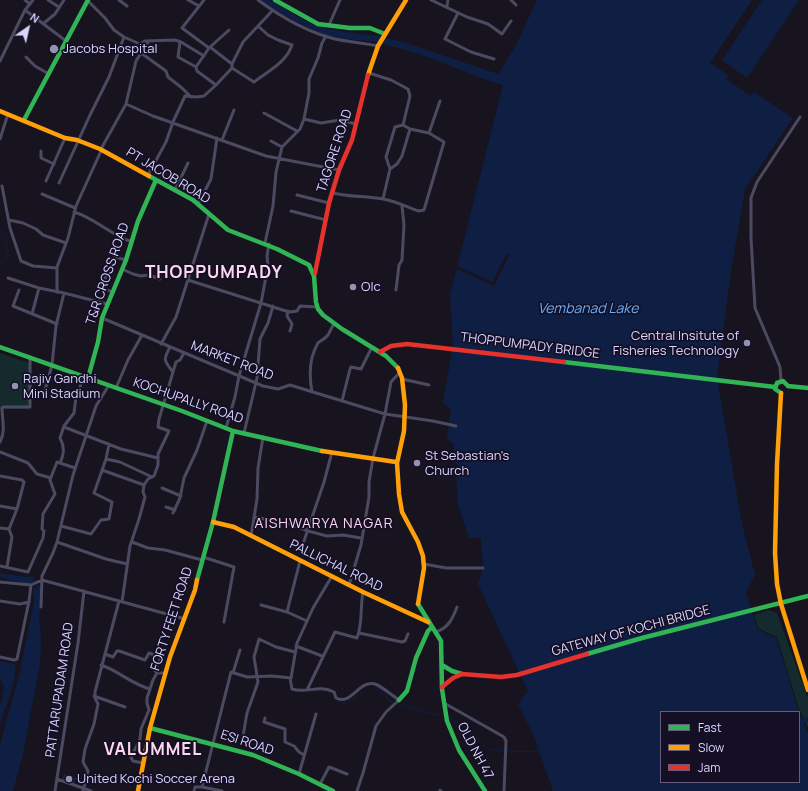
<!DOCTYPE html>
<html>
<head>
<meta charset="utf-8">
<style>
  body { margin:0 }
  #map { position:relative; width:808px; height:791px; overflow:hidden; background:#171420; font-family:Manrope,sans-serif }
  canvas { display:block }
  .legend { position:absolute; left:660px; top:711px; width:140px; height:72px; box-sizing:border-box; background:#140f25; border:1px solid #645e7c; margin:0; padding:5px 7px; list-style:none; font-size:12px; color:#dbd5fe }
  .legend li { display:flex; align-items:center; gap:8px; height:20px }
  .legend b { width:20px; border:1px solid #645e7c }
  .north { position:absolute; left:8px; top:8px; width:40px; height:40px; -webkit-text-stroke:3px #140f25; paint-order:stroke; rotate:34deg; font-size:11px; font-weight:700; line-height:16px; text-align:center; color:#dbd5fe }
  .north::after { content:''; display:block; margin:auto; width:14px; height:18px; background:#dbd5fe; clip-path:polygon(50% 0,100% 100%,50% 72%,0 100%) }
</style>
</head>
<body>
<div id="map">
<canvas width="808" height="791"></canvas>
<ul class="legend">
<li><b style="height:5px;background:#30b455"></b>Fast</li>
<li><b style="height:5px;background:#ff9f0a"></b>Slow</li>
<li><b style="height:5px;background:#e5322d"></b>Jam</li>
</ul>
<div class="north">N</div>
</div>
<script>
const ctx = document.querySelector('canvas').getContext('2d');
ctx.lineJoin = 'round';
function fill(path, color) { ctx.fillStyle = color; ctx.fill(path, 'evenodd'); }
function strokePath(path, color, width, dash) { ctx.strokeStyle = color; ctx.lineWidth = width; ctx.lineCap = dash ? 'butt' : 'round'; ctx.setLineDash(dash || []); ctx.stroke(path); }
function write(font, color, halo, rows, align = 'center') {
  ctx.font = font + ' Manrope,sans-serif'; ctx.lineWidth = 3.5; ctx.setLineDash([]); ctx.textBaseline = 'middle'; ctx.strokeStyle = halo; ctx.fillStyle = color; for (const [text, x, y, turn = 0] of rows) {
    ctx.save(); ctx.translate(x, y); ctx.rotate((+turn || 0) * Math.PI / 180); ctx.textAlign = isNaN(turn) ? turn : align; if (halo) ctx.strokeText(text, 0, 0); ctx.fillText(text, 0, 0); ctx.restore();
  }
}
const green = new Path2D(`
  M0 353 29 363 30 409H0Z
  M769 610 777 613 808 698V728L798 706 777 637 758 628 754 615Z
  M64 774 76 778 74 784 62 780Z`);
const water = new Path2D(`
  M260 0H269L311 24 344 32 380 36 413 45 498 74 514 49 537 0H752L710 63 728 75 726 79 751 96 754 92 793 118 745 189 731 271 717 377 742 524 755 575 746 592 757 629 776 638 799 712H661V782H799V712L802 720 808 717V721L804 723 808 732V791H553L534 736 518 704 528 691 478 584 483 568 481 538H469L458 504 456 476 458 466 454 460V444L447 439 451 409 443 403 453 345 450 296 503 85 481 78 420 54 376 42 337 38 324 35 272 9Z
  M762 0H799L747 78 722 60Z
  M0 573 26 577 33 576 34 580 32 584 8 580 0 577Z
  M40 585 41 598 39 620 41 637 40 664 22 758 13 791H0V745L20 672 34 602 33 589Z
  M0 661 15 664C17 681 5 707 0 724V703L2 702V698L4 697 2 693 4 691V685H0L3 682 0 680Z`);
const pier = new Path2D(`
  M507 253 510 254 494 286 457 269 458 266 492 282Z`);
const stream = new Path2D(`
  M0 230C5 241 12 255 3 264L0 263
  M32 580H35L37 586
  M378 688 389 700 393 703
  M336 699C348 710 352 697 362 692
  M401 704 414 709 439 715
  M450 718H452L454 722C465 721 480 747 492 750 495 750 501 751 504 751
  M508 751 531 752 539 750`);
const street = new Path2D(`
  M25 0 30 4
  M48 0 59 7
  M119 0 127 6
  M188 0 199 6
  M204 0 182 28 209 48
  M258 0C281 17 307 32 335 39 349 42 364 43 378 46
  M431 0 467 17 488 24 502 34 511 21
  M511 0 516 5
  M447 6 448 0
  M25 10 66 41
  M458 13 445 39 471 52 494 59
  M44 23 55 14 64 0
  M329 25 340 0
  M124 37 140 44 145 41 175 40 181 42 204 56
  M180 42 178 57 196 67
  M210 47 232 64
  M141 53 166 71 168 77 182 88 191 97
  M26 57 35 66 49 74
  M0 61 25 10 33 0
  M232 68 254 82C268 71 286 63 292 45L278 40 268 35 258 26
  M216 85 197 71 196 67 209 48 229 30
  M126 104 153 116 266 156 339 170
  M264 113 297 131
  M304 119 321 123 340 120 356 124
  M429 133 440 101
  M0 139 8 114
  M222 140 234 110
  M271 141 282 147
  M101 149 126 104 136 61 148 42
  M41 151V158L54 164
  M390 169 386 157 395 127 403 125
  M148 175 166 142 173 122 185 96 197 97 204 96 216 85 232 68V64L243 42 272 11
  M46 181 65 138
  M59 183 90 115 109 77 124 37 114 30 105 18 88 1
  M2 186 10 228 21 261 33 266 57 268
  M175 190 188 163
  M333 193C349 197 366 196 383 199 395 201 407 207 419 211L424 210 444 142 429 133 410 129 403 125 410 96 408 89 391 80 369 73
  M42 194 75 208
  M297 195 329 203
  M383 199 390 169 397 164 402 156 410 129
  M198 204 211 179 217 138
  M291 211 326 220
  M74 212C95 218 110 235 132 242
  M9 220 23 223 36 229 43 235 66 243
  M265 243 273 206 276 172 282 147 300 129 304 119 309 93V79L318 58 322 43 326 36
  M122 269 133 274 141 276 149 275 160 279
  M8 278 39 288 64 293 107 304
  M188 280 289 312 297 311 300 306 317 307
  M19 290 13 306 57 324
  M396 290 399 265 402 260 404 225 402 206
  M57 292V267L68 238 76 206 101 151
  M112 292 101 287 115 257 126 260
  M288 311 287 316 292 324 290 331
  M32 314 39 288
  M102 318 263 386 278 389 290 385 385 414 433 421 456 426
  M161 344 176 317 209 214
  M170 347C163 360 164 360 172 371
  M402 379 429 385
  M781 381 780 367 755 308 751 238V198L757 182 800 117
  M116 388 128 360 142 335
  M312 392C309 376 309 358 318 343 321 340 325 339 328 335 330 332 331 328 334 324
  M44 394 52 365 56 326 64 293
  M342 401 350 369 351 367 361 369 372 347
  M64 427 121 449 158 458
  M226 428 235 397 239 376 261 303 268 266 267 256 269 244
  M244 433 257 378 260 339 268 323 273 306
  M0 442C6 430 2 420 2 408L3 407H30V357
  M109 444 106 459 120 462 152 477
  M0 452 28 463 37 474 51 478
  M60 463C64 454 65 447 60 438L64 426 74 413 76 397 84 377
  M102 470 144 485
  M0 476 22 480 24 482 17 509 0 506
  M162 488 181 496
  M166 507 175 510
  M173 513 180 498 184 478 197 450 207 421
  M254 517 290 524 308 531 327 536 343 535 361 538
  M61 526 91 534 101 520 109 519 112 502 94 493 106 459
  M0 528 9 529 17 509
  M251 536 257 499 258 468 263 437
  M57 542 106 559 127 564
  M132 542 148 548 165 550 202 560
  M303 544 324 482 332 452
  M203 557 234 567 224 622
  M424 564 446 568H483
  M0 566 28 572 43 538 44 531 42 529 43 514 55 494 50 480 57 462 75 468
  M7 567 12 537 9 529
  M0 582 31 585 42 580 185 619
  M349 585 361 545 369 497V482L373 458 385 414 391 382 400 372
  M0 601 20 604 29 602
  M122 602 130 546 139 519 145 497 143 492 144 485 148 479 154 476 158 465V454L169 431 158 427 159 419 176 362 180 360 184 353
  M261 605 287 612 307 621
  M41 607 42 576 53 553 57 542 73 475 96 406 109 385
  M287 612 300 561
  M435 632C448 629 453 618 457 607
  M359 633 402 642 405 641 408 634
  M296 646 322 656
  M105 654 113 657 117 651H119L145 660 149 653 161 657 155 671 157 673
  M0 657 14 660 17 659 29 601 31 585
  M101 665C119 671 131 684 150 689
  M233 673 240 650
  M290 678 292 689C306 694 319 684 334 692L336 698C352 706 358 680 375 684 383 687 391 695 399 700L386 712 376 726 363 773 357 791
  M307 690 335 632 357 638C363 623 360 607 363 592
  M94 696 125 707
  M444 703 504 737 506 741 504 791
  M265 718 264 722 285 729V742L294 746 299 752 304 755
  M243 736 247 713 258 682 254 657 259 639 276 647 295 652
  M143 763 133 761 131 758 140 739 141 729 149 710 147 703V698L153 680 157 673H166
  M299 774 316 714
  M57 779 91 791
  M320 784 329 767 347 774
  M202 787 222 791
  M440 790 441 791
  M55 791 78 643 84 591
  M83 791 88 771 83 762 85 749 94 724 98 704 95 698V692L119 601
  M194 791 195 787H202L231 672 247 677 272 676 291 678 297 643 313 608 332 576`);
const fast = new Path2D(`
  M275 0 318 24 350 28H370L385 34
  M24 120 88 0
  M149 176 193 200 228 230 277 249 309 265 314 276 316 302 318 309 323 315 342 329 386 356 398 368
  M0 347 182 411 233 431 322 451
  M564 362 775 387
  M88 378 98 342 102 318 126 260 138 221 156 180
  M788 386 808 388
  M781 393 775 389 777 383 783 381 788 386
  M197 580 213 522 233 431
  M418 604 441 641 442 689 447 721 459 750 485 791
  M587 654 642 638 808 596
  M442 665 452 671 462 674
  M399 700 407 691 416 658 428 631 432 627
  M150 728 253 755 299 774 333 791`);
const slow = new Path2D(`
  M368 75 378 46 406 0
  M0 111 65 138 77 140 100 149 149 176
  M398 368 402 378 405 405 404 431 397 463 399 494 402 512 418 542 423 556 424 568 418 604
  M781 393 777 464 775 553 777 584 781 604 808 690
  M322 451 396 462
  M213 522 234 527 363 592 428 622
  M138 791 150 728 170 657 195 590 197 580`);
const jam = new Path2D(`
  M315 273 329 203 339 170 352 140 368 75
  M380 352 391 346 407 344 564 362
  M442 687 453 678 462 674 501 677 517 675 587 654`);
const markers = [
  [54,49,5,"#9691b0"],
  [353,287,4,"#9691b0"],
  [747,343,4,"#9691b0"],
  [15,386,4,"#9691b0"],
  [417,463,4,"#9691b0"],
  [69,779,4,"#9691b0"]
];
const poiNames = [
  ["Jacobs Hospital",63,49],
  ["Olc",361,287],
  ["Central Insitute of",739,336,"right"],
  ["Fisheries Technology",739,351,"right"],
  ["Rajiv Gandhi",23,379],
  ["Mini Stadium",23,394],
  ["St Sebastian's",425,456],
  ["Church",425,471],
  ["United Kochi Soccer Arena",77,779]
];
const streetNames = [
  ["TAGORE ROAD",335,151,-72],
  ["PT JACOB ROAD",168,176,31],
  ["T&R CROSS ROAD",108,274,-71],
  ["THOPPUMPADY BRIDGE",530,346,7],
  ["MARKET ROAD",232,361,21],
  ["KOCHUPALLY ROAD",188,401,19],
  ["PALLICHAL ROAD",336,566,26],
  ["FORTY FEET ROAD",172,619,-72],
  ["GATEWAY OF KOCHI BRIDGE",631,631,-15],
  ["PATTARUPADAM ROAD",60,690,-82],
  ["ESI ROAD",247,743,18],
  ["OLD NH 47",475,751,62]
];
const waterNames = [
  ["Vembanad Lake",588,309]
];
const neighbourhoodNames = [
  ["AISHWARYA NAGAR",324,524]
];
const districtNames = [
  ["THOPPUMPADY",214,273],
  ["VALUMMEL",153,750]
];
fill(green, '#142a2d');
fill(water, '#0f1f43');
fill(pier, '#171420');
strokePath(stream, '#0f1f43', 1);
strokePath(street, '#4c4a61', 3);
strokePath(fast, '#30b455', 4.5);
strokePath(slow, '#ff9f0a', 4.5);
strokePath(jam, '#e5322d', 4.5);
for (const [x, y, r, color] of markers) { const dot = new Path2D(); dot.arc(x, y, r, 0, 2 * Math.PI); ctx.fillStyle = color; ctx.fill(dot); strokePath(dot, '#140f25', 1.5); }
write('13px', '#dbd5fe', '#140f25', poiNames, 'left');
write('13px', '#dbd5fe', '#140f25', streetNames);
write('italic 14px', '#66aefb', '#140f25', waterNames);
ctx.letterSpacing = '1px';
write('14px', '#fed7ee', '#140f25', neighbourhoodNames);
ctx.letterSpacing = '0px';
ctx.letterSpacing = '1px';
write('bold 17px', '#fed7ee', '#140f25', districtNames);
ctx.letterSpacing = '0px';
</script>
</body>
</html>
